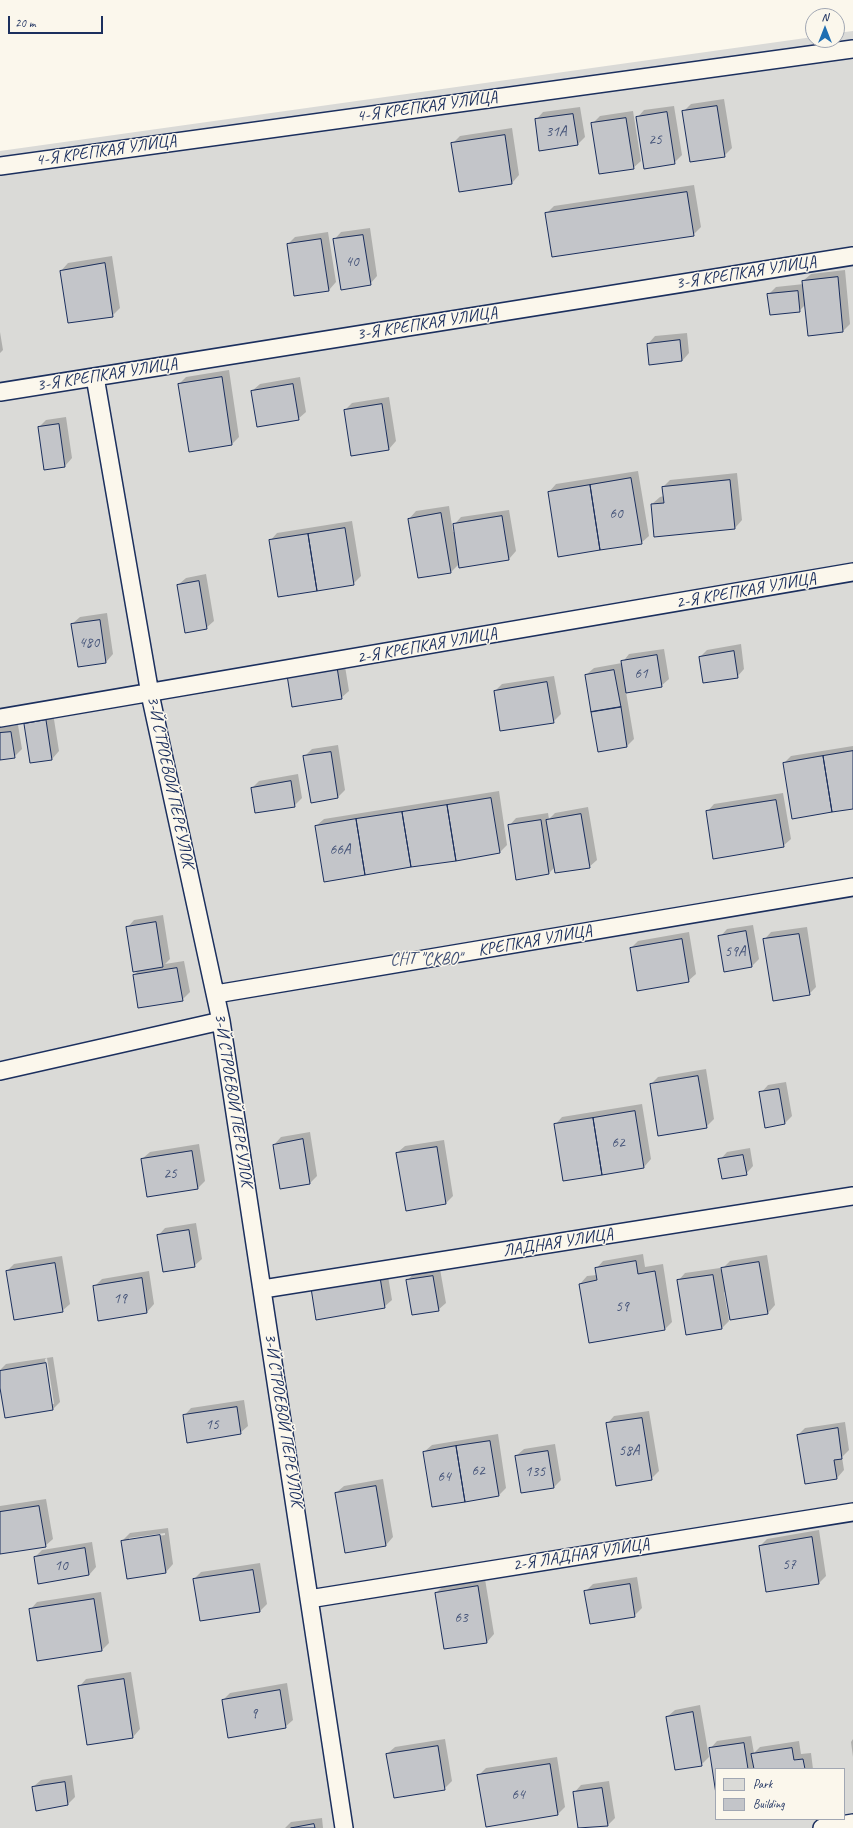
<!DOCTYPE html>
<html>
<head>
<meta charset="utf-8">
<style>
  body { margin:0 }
  #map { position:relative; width:853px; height:1828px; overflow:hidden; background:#fbf7ec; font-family:Caveat,sans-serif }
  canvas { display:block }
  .legend { position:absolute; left:715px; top:1768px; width:130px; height:52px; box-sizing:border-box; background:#fbf7ec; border:1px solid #a1a7b3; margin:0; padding:5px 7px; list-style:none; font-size:12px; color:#1b2f5e }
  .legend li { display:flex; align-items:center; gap:8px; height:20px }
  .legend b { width:20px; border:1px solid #a1a7b3 }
  .north { position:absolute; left:805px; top:8px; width:40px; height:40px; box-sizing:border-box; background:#fbf7ec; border:1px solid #a1a7b3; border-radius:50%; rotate:0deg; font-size:11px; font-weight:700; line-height:16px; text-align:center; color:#1b2f5e }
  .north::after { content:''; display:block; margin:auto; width:14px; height:18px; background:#1f6fb2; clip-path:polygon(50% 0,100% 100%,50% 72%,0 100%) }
  .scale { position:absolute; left:8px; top:16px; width:95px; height:18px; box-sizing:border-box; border:2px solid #1b2f5e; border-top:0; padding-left:5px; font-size:12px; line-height:14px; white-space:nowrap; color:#1b2f5e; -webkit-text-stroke:3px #fbf7ec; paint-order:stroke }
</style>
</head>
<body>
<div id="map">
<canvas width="853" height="1828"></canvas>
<ul class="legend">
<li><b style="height:11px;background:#dadad7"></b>Park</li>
<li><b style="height:11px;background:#c3c5c9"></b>Building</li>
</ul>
<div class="north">N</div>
<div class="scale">20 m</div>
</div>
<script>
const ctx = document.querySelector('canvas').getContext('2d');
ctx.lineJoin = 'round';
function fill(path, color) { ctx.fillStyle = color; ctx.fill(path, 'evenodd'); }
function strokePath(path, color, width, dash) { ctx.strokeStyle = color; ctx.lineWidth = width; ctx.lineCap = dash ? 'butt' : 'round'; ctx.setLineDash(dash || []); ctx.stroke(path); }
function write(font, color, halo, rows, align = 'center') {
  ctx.font = font + ' Caveat,sans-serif'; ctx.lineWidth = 3; ctx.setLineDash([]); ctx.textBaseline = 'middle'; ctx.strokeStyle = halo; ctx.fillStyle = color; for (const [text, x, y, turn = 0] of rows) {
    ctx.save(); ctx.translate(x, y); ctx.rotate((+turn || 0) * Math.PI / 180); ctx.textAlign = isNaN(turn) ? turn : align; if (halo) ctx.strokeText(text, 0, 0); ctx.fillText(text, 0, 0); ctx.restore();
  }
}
const green = new Path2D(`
  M853 31V1828H0V151L813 37V40H837V33ZM716 1769H844V1819H716Z`);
const shadow = new Path2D(`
  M724 99 732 148 724 156 683 112 691 104Z
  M674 106 682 155 674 163 637 118 644 110Z
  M580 107 585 137 578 144 536 120 543 112Z
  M633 111 641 161 633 168 593 123 600 116Z
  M512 128 519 175 512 183 453 143 460 136Z
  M694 185 701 227 693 235 546 214 554 206Z
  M370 228 377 276 370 284 334 240 341 232Z
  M328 232 336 282 329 290 288 244 295 237Z
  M112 256 120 308 112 316 61 271 68 263Z
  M845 270 850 324 843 331 806 304 799 311 768 295 776 287 804 284 803 281 811 274Z
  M0 332 3 350 0 353Z
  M687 333 689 353 682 361 650 364 648 344 655 336Z
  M229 370 239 437 232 444 179 384 186 377Z
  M300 377 306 412 298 419 252 391 260 384Z
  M389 397 396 441 389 449 345 410 352 403Z
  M66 417 72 458 65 466 45 469 39 427 46 420Z
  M638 471 649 536 641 543 549 492 556 484Z
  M737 473 742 520 735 528 655 536 652 504 660 497 664 496 663 487 670 480Z
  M449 506 453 532H455L454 525 461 517 509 510 516 551 509 559 460 563 451 572 409 519 416 511Z
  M352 521 361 576 353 584 270 541 277 533Z
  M206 574 214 621 206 628 178 585 186 578Z
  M107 613 113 654 106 662 79 666 72 624 80 617Z
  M741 644 744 669 737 677 700 657 707 650Z
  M664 649 669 679 661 686 626 692 634 739 626 747 586 675 594 668 622 663 629 654Z
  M344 660 349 691 341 698 296 668Z
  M554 676 561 714 553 722 495 691 502 684Z
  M53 713 59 751 52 759 25 724 32 717Z
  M18 725 22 749 14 757 0 759V727Z
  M338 745 345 790 338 797 304 757 312 749Z
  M853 746V808L784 763 791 756Z
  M298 774 302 798 294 806 252 788 259 781Z
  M499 791 507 845 500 852 325 881 316 826 324 819Z
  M783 793 791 839 783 846 707 812 714 804Z
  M588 807 597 860 589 867H555L549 873 509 826 516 818 548 813 549 819 555 813Z
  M163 915 170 959 165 964 184 961 190 992 182 1000 134 975 139 970 127 928 134 920Z
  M753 925 759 959 752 966 720 937 727 929Z
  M807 927 816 987 809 994 764 940 771 932Z
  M689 932 696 974 688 981 631 948 638 941Z
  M706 1069 714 1119 706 1127 651 1084 658 1077Z
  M786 1082 792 1116 785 1123 761 1093 768 1085Z
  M642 1104 651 1159 644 1167 555 1125 562 1117Z
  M310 1132 317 1176 310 1183 281 1188 274 1145 281 1137Z
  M444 1140 453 1196 446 1203 397 1153 405 1146Z
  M199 1144 205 1181 198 1188 142 1159 150 1152Z
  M750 1148 753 1166 746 1174 720 1160 727 1152Z
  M196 1223 202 1259 194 1266 158 1236 165 1228Z
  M643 1254 645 1267 663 1264 672 1322 665 1329 580 1284 587 1276 597 1275 596 1269 603 1261Z
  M767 1255 775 1305 768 1313 724 1292 729 1321 722 1328 678 1281 685 1273 720 1268 721 1270 730 1261Z
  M62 1256 70 1304 62 1311 7 1271 14 1264Z
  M440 1269 446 1303 438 1310 407 1281 414 1273Z
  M387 1270 392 1300 384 1307 320 1281Z
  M149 1271 154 1304 147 1312 99 1319 94 1287 102 1279Z
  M53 1357 60 1402 53 1409 5 1417 0 1382V1370L6 1364ZM47 1358 54 1404H52L45 1359Z
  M244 1400 248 1426 240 1433 184 1416 191 1408Z
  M649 1411 659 1471 651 1479 607 1424 614 1416Z
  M845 1422 849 1450 842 1457 844 1470 837 1478 798 1435 805 1428Z
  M498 1434 506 1488 499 1495 424 1452 432 1445Z
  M555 1444 561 1480 554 1487 522 1492 516 1456 524 1449Z
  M383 1479 393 1537 386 1545 336 1493 344 1486Z
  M46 1499 53 1539 45 1546 0 1553V1506Z
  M168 1528 173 1564 166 1572 128 1577 122 1541 130 1533ZM165 1533V1535L129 1540V1538Z
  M819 1530 826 1576 819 1583 760 1546 767 1539Z
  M92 1542 96 1567 89 1575 35 1557 42 1550Z
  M260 1563 267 1604 260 1611 194 1579 201 1572Z
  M637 1577 642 1608 634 1616 585 1592 593 1584Z
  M485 1579 494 1634 487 1642 436 1593 443 1586Z
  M101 1592 109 1643 102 1650 30 1610 37 1602Z
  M131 1672 140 1729 133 1737 79 1687 86 1679Z
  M287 1683 293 1720 285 1727 223 1700 230 1693Z
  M700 1705 709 1757 701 1765 667 1717 675 1710Z
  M751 1736 754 1753 760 1747 799 1741 801 1754 811 1753 813 1769H716V1788L710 1749 717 1741Z
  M445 1739 452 1781 444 1789 387 1754 395 1747Z
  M853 1739V1757L851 1742Z
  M557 1757 565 1807 557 1815 478 1776 486 1768Z
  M72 1775 75 1797 68 1804 33 1787 41 1780Z
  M609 1781 615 1818 608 1825 579 1828 574 1793 581 1785Z
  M322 1818 323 1828H285L291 1822Z`);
const building = new Path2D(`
  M717 106 725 157 690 162 682 111Z
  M667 112 675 164 644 169 636 117Z
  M573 114 578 145 539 151 535 119Z
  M626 118 634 169 599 174 591 123Z
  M505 135 512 184 459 192 451 143Z
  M687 192 694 236 552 257 545 213Z
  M363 235 371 285 341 290 333 239Z
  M321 239 329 291 294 296 287 244Z
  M105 263 113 317 68 323 60 271Z
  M838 277 843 332 808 336 802 281Z
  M798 291 800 312 770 315 767 294Z
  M680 340 682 361 649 365 647 344Z
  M222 377 232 445 189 452 178 384Z
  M293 384 299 420 257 427 251 391Z
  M382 404 389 450 351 456 344 410Z
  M59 424 65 467 44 470 38 427Z
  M631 478 642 544 600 550 590 485Z
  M730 480 735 529 654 537 651 504 664 503 662 487Z
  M590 485 600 550 558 557 548 492Z
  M441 513 451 573 418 578 408 519Z
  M502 516 509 560 459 568 453 524Z
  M345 528 354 585 317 591 308 534Z
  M308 534 317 591 278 597 269 540Z
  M199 581 207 629 185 633 177 585Z
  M100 620 106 663 78 667 71 624Z
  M734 651 738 678 703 683 699 657Z
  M657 655 662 687 626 693 621 661Z
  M337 667 342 699 292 707 287 675Z
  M614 670 621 707 591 712 585 675Z
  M547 682 554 723 500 731 494 691Z
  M621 707 627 747 598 752 591 712Z
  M46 720 52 760 30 763 24 724Z
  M11 732 15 758 0 760V733Z
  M853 751V809L832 812 823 756Z
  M331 752 338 798 311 803 303 756Z
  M823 756 832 812 792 819 783 763Z
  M291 781 295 807 255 813 251 788Z
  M491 798 500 853 456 861 447 805Z
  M776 800 784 847 713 859 706 811Z
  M447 805 456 861 411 867 402 812Z
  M402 812 411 867 365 875 356 819Z
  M581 814 590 868 555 873 546 820Z
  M356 819 365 875 324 882 315 826Z
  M541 820 549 874 516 880 508 825Z
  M156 922 163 967 133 972 126 927Z
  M746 931 752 967 724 972 718 936Z
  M799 934 810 995 773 1001 763 939Z
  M682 939 689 982 637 991 630 948Z
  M177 968 183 1001 138 1008 133 975Z
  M698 1076 707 1128 658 1136 650 1084Z
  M779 1089 785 1124 765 1128 759 1092Z
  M635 1111 644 1168 602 1175 593 1118Z
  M593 1118 602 1175 563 1181 554 1124Z
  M303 1139 310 1184 280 1189 273 1145Z
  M437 1147 446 1204 406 1211 396 1153Z
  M192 1151 198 1189 147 1197 141 1159Z
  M743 1155 747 1175 722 1179 718 1159Z
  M189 1230 195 1267 163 1272 157 1235Z
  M636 1261 638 1274 655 1271 665 1330 589 1343 579 1284 597 1280 595 1268Z
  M759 1262 768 1314 730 1320 721 1268Z
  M55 1263 63 1312 14 1320 6 1271Z
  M713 1275 722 1329 686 1335 677 1280Z
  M433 1276 439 1311 412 1315 406 1280Z
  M380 1277 385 1308 316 1320 311 1288Z
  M142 1278 147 1313 98 1321 93 1286Z
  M46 1363 53 1410 5 1418 0 1388V1371Z
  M237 1407 241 1434 187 1443 183 1415Z
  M642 1418 652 1480 616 1486 606 1423Z
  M838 1428 842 1459 834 1460 837 1479 805 1484 797 1435Z
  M490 1441 499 1496 465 1502 456 1446Z
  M456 1446 465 1502 432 1507 423 1452Z
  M548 1451 554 1488 521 1493 515 1456Z
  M376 1486 386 1546 345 1553 335 1493Z
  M39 1506 46 1547 0 1554V1512Z
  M160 1535 166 1573 127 1579 121 1541Z
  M812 1537 819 1584 766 1592 759 1546Z
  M85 1548 89 1575 38 1584 34 1557Z
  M253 1570 260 1612 200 1621 193 1579Z
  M630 1584 635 1617 590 1624 584 1591Z
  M478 1586 487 1643 444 1649 435 1593Z
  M94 1599 102 1651 37 1661 29 1609Z
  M124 1679 133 1738 87 1745 78 1686Z
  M280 1690 286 1728 228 1738 222 1700Z
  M693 1712 702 1766 675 1770 666 1717Z
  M744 1743 748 1769H716V1794L709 1748Z
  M438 1746 445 1790 394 1798 386 1754Z
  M792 1748 794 1760 803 1759 805 1769H754L751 1754Z
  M550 1764 558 1815 486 1827 477 1775Z
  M65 1782 68 1805 36 1811 32 1787Z
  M602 1788 608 1826 578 1828 573 1792Z
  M314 1824 315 1828H291Z`);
const service = new Path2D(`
  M0 166 853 49
  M95 377 150 694 221 1021 344 1828
  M0 392 853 256
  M0 718 853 572
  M216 994 853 887
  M0 1071 221 1021
  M263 1289 853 1196
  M309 1599 853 1512
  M822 1828 853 1823`);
const numberNames = [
  ["31А",556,132],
  ["25",655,140],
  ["40",352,262],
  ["60",616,514],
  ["480",89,643],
  ["61",641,674],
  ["66А",340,850],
  ["59А",735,952],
  ["62",618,1143],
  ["25",170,1174],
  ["19",120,1299],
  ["59",622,1307],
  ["15",212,1425],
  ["58А",629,1451],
  ["62",478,1471],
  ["135",535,1472],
  ["64",444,1477],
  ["57",789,1565],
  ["10",61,1566],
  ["63",461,1618],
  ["9",254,1714],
  ["64",518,1795]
];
const streetNames = [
  ["4-Я КРЕПКАЯ УЛИЦА",427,107,-8],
  ["4-Я КРЕПКАЯ УЛИЦА",106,151,-8],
  ["3-Я КРЕПКАЯ УЛИЦА",746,273,-9],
  ["3-Я КРЕПКАЯ УЛИЦА",427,324,-9],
  ["3-Я КРЕПКАЯ УЛИЦА",107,375,-9],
  ["2-Я КРЕПКАЯ УЛИЦА",746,591,-10],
  ["2-Я КРЕПКАЯ УЛИЦА",427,646,-10],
  ["3-Й СТРОЕВОЙ ПЕРЕУЛОК",170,782,78],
  ["КРЕПКАЯ УЛИЦА",535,941,-10],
  ["3-Й СТРОЕВОЙ ПЕРЕУЛОК",233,1100,81],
  ["ЛАДНАЯ УЛИЦА",558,1243,-9],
  ["3-Й СТРОЕВОЙ ПЕРЕУЛОК",283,1420,81],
  ["2-Я ЛАДНАЯ УЛИЦА",581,1555,-9]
];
const parkNames = [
  ["СНТ \"СКВО\"",426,960]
];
fill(green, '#dadad7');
fill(shadow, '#0003');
fill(building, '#c3c5c9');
strokePath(building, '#1b2f5e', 1);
strokePath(service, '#1b2f5e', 20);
strokePath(service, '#fbf7ec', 17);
write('15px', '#455479', null, numberNames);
write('17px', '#1b2f5e', '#fbf7ec', streetNames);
write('17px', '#415176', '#fbf7ec', parkNames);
</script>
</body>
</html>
